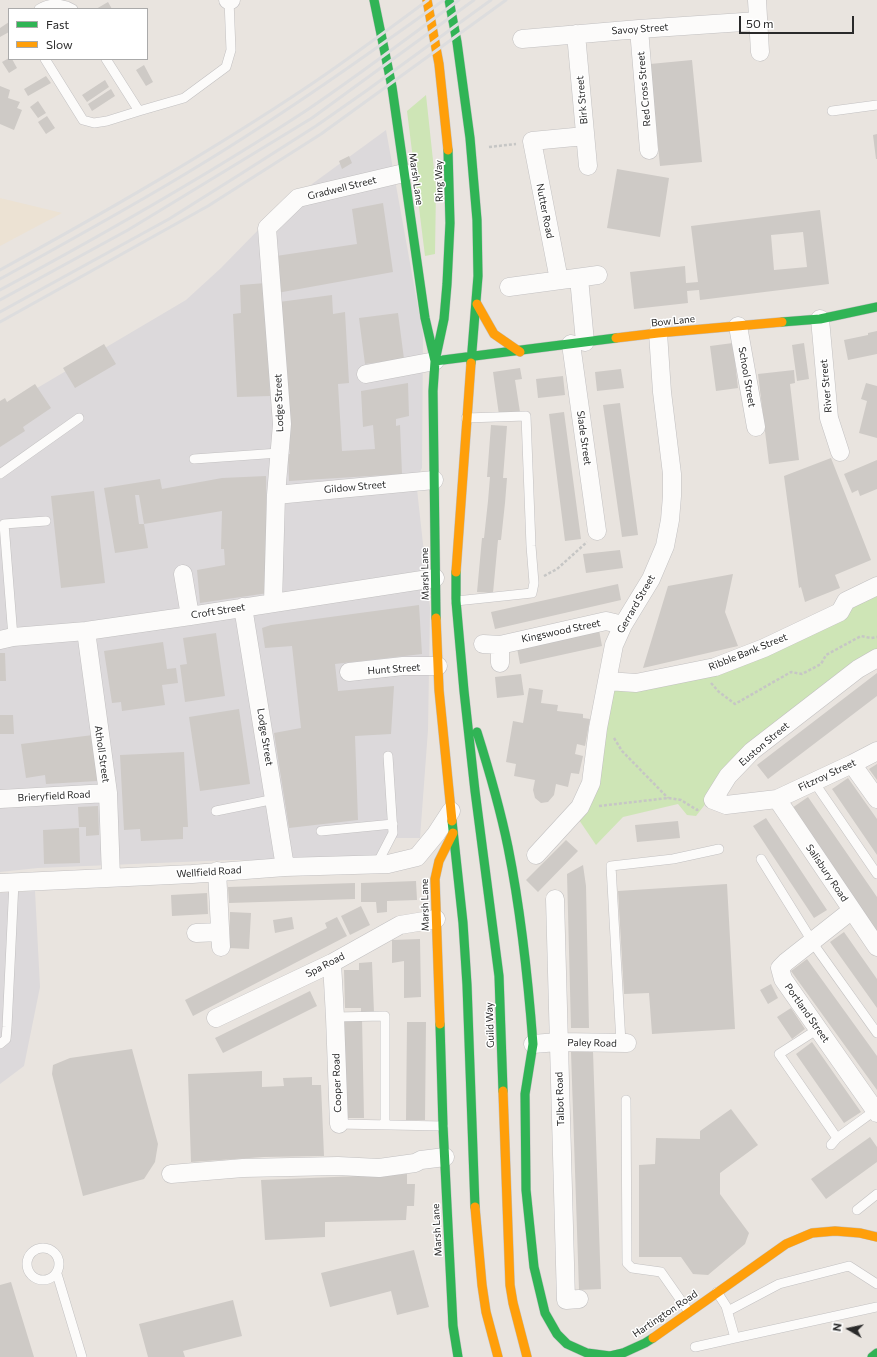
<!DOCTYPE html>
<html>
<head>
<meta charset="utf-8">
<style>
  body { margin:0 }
  #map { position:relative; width:877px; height:1357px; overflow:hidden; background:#e9e4df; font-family:Commissioner,sans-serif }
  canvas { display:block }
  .legend { position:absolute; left:8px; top:8px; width:140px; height:52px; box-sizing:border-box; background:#fff; border:1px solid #aaa; margin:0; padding:5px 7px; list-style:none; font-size:12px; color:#2a2a2a }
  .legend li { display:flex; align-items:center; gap:8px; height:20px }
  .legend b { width:20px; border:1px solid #aaa }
  .north { position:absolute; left:829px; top:1309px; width:40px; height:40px; -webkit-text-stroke:3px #fff; paint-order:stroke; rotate:279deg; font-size:11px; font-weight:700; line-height:16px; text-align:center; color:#2a2a2a }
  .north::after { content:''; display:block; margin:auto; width:14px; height:18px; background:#2a2a2a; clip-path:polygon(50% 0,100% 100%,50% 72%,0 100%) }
  .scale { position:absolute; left:739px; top:16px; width:115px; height:18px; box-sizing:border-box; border:2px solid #2a2a2a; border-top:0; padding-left:5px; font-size:12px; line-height:14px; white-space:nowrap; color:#2a2a2a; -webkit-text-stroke:3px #fff; paint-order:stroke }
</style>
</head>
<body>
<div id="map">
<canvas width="877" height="1357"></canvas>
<ul class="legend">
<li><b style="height:5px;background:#30b455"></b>Fast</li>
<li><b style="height:5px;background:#ff9f0a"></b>Slow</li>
</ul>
<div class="north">N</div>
<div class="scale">50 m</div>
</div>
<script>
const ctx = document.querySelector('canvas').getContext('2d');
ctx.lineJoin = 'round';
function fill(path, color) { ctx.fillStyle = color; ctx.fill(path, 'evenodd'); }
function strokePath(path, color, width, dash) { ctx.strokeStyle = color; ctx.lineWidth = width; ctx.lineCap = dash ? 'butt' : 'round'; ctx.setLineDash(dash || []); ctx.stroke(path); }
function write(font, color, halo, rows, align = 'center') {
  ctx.font = font + ' Commissioner,sans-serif'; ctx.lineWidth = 3; ctx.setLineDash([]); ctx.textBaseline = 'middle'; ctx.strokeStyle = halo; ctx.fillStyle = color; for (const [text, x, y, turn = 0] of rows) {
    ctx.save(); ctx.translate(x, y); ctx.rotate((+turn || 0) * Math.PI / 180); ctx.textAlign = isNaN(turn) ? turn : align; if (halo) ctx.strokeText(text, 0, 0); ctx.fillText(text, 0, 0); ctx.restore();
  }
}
const industrial = new Path2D(`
  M386 130 423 335 422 468 416 480 430 608 428 730 420 838H389L380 861 230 860 38 868 0 872V410L186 300 221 268 262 226 312 184Z
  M35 891 40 987 24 1066 0 1084V893Z`);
const education = new Path2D(`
  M0 198 29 205 62 213 0 246Z`);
const green = new Path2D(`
  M426 95 436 188 435 254 425 256 407 111Z
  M877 592V654L710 798 696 816 687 815 678 804 623 817 596 845 577 817 609 685 714 670Z`);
const building = new Path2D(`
  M108 2 112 9H96Z
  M9 22V32L0 37V28Z
  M9 58V59H12L17 68 9 73 2 62Z
  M692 60 702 162 660 166 650 64Z
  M144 65 153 82 146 86 136 70Z
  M46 76 51 83 28 96 24 89Z
  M105 80 109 87 87 102 82 95Z
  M0 86 10 90 8 98 20 102 17 108 22 110 14 130 0 124Z
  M111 89 115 96 92 111 88 104Z
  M38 101 46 113 38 118 30 107Z
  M47 116 55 128 46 134 38 122Z
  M877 134V159H876L873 135Z
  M349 156 352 163 342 169 339 161Z
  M617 169 669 178 660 237 607 228Z
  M383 203 393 272 277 293 276 256 357 244 352 209Z
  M820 210 829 284 700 300 699 290 687 291 688 303 634 309 630 272 685 266 686 283 698 282 691 226ZM803 232 807 267 774 270 771 235Z
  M266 283 270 396 237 397 233 314 241 313 240 285Z
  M332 295 333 314 345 312 349 383 338 384 342 451 375 449 373 425 363 427 361 391 408 383 409 416 396 419V426L400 425 402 474 289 481 288 454H290L279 302Z
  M398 313 404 359 365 364 359 318Z
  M877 331V354L848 360 844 340 868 335V333Z
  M733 343 738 388 716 391 710 346Z
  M804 343 809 379 797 381 792 345Z
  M104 344 116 364 75 388 63 368Z
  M520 368 522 379 515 380 520 412 499 415 493 372Z
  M621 369 624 388 597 391 595 372Z
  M794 370 795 383 790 384 799 460 769 464 758 374Z
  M563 376 565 395 538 398 536 379Z
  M866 383 877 386V438L859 433 867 401 861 399Z
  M35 384 51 408 23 427 25 431 0 447V401L5 398 7 402Z
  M620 403 638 535 622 537 603 405Z
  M564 412 581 539 565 541 549 414Z
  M491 425 507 426 503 478H507L505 503 501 540H498L493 593 477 592 482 538H484L488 501 490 477H487Z
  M831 458 871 560 835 575 840 588 805 602 801 587 799 588 784 476Z
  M877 460V489L860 496 858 490 852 493 844 474Z
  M266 476 268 593 200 603 197 570 225 565 224 549H221L222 511 144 524 139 495H135L139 524H144L148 548 115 553 104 488 160 479 162 489 222 478Z
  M94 491 105 583 61 588 51 496Z
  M620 550 623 568 586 573 583 554Z
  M733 574 725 612 738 646 643 668 668 586Z
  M618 584 621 600 495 629 491 612Z
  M419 605 422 654 335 664 338 691 394 686 391 734 355 736 358 820 289 828 274 733 301 728 292 646 265 648 262 628 271 625Z
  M599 630 602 646 520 664 517 648Z
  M216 633 225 696 185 702 180 665 187 664 183 638Z
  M163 642 167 669 176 668 178 683 162 685 165 705 122 711 121 702 112 703 104 651Z
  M0 653H5L6 681H0Z
  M877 673V696L768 779 757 765Z
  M521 674 524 695 497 698 495 677Z
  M529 688 543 690 541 703 558 705 557 711 583 714V718L590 719 585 746 577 744 575 754 583 756 579 774 571 773 568 787 556 784 554 795 548 802 541 803 535 798 533 790 535 780 514 776 516 764 506 762 513 721 523 723Z
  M239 709 250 784 200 791 189 717Z
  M0 715H13L14 734H0Z
  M93 735 97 781 46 784 45 775 26 778 21 744Z
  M184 752 188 827H183V839L141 841 140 829 124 830 120 755Z
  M877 764V780L869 769Z
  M848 778 877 819V855L832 789Z
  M808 797 877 897V932L792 808Z
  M98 806 99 835 86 836V827H79L78 807Z
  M766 818 827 910 814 918 753 826Z
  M678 821 680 838 637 842 635 825Z
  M79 828 80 863 44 864 43 830Z
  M566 840 578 851 538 892 526 880Z
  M583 865 586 886 589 1028H571L567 874Z
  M416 881 417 900 387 901V912L377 913 376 902H361V883Z
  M355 883V899L229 903 228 887Z
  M727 884 735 1029 652 1034 649 993 624 994 618 891Z
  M207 893 208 914 172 916 171 895Z
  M361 906 370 925 350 935 341 916Z
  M230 912 251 913 249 949 229 948Z
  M292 917 294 929 275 933 273 920Z
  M337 917 347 936 193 1016 185 1000 327 928 325 923Z
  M844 932 877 979V1008L830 942Z
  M420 939 421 997 404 998V961L392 963V940Z
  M807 959 877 1056V1090L791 971Z
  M372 962 374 1013H361V1008H345L344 970H359V963Z
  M771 984 778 998 768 1004 760 990Z
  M310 991 317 1006 223 1053 215 1038Z
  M791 1008 805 1029 792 1039 777 1017Z
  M343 1018H362L364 1118H345Z
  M407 1022H426L425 1120H406Z
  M812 1042 861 1112 844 1123 796 1054Z
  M132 1049 158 1144 155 1162 144 1179 83 1196 52 1074 53 1065 70 1058Z
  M593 1051 601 1289 579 1290 571 1052Z
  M262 1071V1087L284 1086 283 1078 312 1077V1085H321L324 1156 264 1157 191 1162 188 1074Z
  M731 1109 758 1145 720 1173V1194L749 1233 745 1244 708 1275 693 1274 681 1257H639V1165L655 1164 656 1138 700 1139V1131Z
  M870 1137 877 1147V1162L826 1199 811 1179Z
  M407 1174V1184H415L414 1206H407L406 1220 325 1222V1237L265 1240 261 1180Z
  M414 1250 429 1307 397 1315 391 1291 330 1307 321 1273Z
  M11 1282 34 1357H0V1285Z
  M233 1300 242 1336 183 1351 185 1357H148L139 1324Z`);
const path = new Path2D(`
  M489 147 516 144
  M544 576 557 569 587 542
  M711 683 719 692 735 704 791 672 802 674 821 664 826 655 861 636 871 638 877 637
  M614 738 622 751 668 798
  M599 806 668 798 681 800 697 810 700 808`);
const lane = new Path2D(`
  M39 9C49 2 63 3 73 9
  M45 59 83 120 94 123 107 121 139 111 106 59
  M139 111 184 98 226 67 231 50 229 0
  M832 111 877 105
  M194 459 279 453
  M0 474 79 418
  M456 601 532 593 534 583 531 546 526 416 466 418
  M13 637 4 524 46 521
  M814 782 877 874
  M216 811 275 799
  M321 831 393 824
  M761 859 817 949 877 1033
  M377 864 393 833 388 756
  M335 1017 385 1016V1124
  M818 1029 779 1054 837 1138
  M621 1043 611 866 673 859 719 849
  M0 1044 6 1039 7 1027 14 882
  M626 1100 627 1263 632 1268 661 1272 689 1312
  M339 1124 443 1126
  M831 1145 837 1138 877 1109
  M857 1210 877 1194
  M27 1264a16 16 0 1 1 32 0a16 16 0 1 1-32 0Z
  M57 1274 82 1357
  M717 1292 726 1306 735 1338 877 1307
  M728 1311 779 1284 849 1266 877 1284
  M695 1347 735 1338`);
const street = new Path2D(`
  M228 0H231
  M757 0 760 52
  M639 29 649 150
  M576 34 588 166
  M522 39 639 29 758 21
  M579 278 585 342
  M559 280 532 141 585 136
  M509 287 598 275
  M820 319 829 418 840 452
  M738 326 756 427
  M571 344 597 531
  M366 374 435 361
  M276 495 434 480
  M183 574 190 616
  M273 603 276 495 282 424 267 228 298 198 404 173
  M243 607 285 867
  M86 631 108 793 111 877
  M0 640 13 637 86 631 190 616 435 578
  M483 644 500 645 606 621 623 625
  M500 645V663
  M877 658 858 669 752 751 728 776 713 800 726 805 777 799 852 764 877 751
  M349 672 403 666H438
  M607 681 636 683 715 667 764 648 840 612 846 601 877 586
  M852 764 877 799
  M0 799 108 793
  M777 799 877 947
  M536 855 580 807 591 783 598 728 614 645 623 625 651 579 665 546 670 520 672 496V474L662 392 658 333
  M217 871 221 947
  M0 883 192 874 285 867 388 864 417 857 436 834 451 811
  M555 899 566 1300 579 1299
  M852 910 786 962 780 968 783 979 877 1113
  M196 933 220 932
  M332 963 335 1017 339 1124
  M216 1018 332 963 400 925 436 919
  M533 1044 558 1042 627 1043
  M171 1174 243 1168 338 1166 379 1168 415 1163 421 1160 445 1157`);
const fast = new Path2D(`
  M374 0 392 87 425 318 435 361 616 338
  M449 0 457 42 470 138 477 220 478 276 471 363
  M782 322 820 319 877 307
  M456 572V601L464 691 475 791 499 976 503 1091
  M436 618 433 391 435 361 444 319 447 284 450 223 448 150
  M477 732C489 770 500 808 508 847 521 912 528 978 533 1044
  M452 821 463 923 467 985 475 1207
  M440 1024 443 1126 453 1326 458 1357
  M533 1044 525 1094 526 1190 534 1267 545 1313 557 1334 567 1344 587 1353 610 1356 623 1353 645 1343 653 1338
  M872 1357 877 1353`);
const slow = new Path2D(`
  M427 0 439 64 448 150
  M477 304 494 334 520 352
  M616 338 658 333 782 322
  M456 572 471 363
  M436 618 439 690 452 821
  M440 1024 435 879 439 861 453 833
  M503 1091 510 1285 513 1303 527 1357
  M475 1207 482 1285 486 1312 498 1357
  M653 1338 786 1244 812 1233 835 1231 860 1233 877 1237`);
const rail = new Path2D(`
  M0 270C105 212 210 152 310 85 350 58 389 29 428 0
  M0 279C67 242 135 205 200 165 284 114 364 57 444 0
  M0 290C104 234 208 175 307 110 359 75 409 37 459 0
  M0 300 128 230 312 118 474 0
  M0 312 169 219 239 175 316 126 366 91 491 0
  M0 322 208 206 321 134 506 0`);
const streetNames = [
  ["Savoy Street",640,29,-4],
  ["Red Cross Street",644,89,-95],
  ["Birk Street",582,100,-95],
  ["Marsh Lane",416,179,82],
  ["Ring Way",439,181,-91],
  ["Gradwell Street",342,188,-14],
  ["Nutter Road",545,211,79],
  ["Bow Lane",673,321,-6],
  ["School Street",747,377,80],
  ["River Street",826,386,-95],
  ["Lodge Street",279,403,-92],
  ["Slade Street",584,438,82],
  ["Gildow Street",355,487,-5],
  ["Marsh Lane",425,574,-91],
  ["Gerrard Street",636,604,-60],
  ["Croft Street",218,611,-9],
  ["Kingswood Street",561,631,-12],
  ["Ribble Bank Street",748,652,-22],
  ["Hunt Street",394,669,-4],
  ["Lodge Street",265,737,81],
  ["Euston Street",764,744,-40],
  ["Atholl Street",102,754,82],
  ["Fitzroy Street",827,775,-25],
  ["Brieryfield Road",54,796,-3],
  ["Wellfield Road",209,872,-4],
  ["Salisbury Road",827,873,56],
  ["Marsh Lane",425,905,-91],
  ["Spa Road",325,965,-27],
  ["Portland Street",807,1013,55],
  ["Guild Way",490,1025,-92],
  ["Paley Road",592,1043,1],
  ["Cooper Road",337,1083,-92],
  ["Talbot Road",560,1099,-92],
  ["Marsh Lane",437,1230,-93],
  ["Hartington Road",665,1314,-34]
];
fill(industrial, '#dcd9db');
fill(education, '#ece2d3');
fill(green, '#cee5b6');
fill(building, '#cecac6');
strokePath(lane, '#c2c0c1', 10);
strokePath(street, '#c2c0c1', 19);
strokePath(fast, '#c2c0c1', 10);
strokePath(slow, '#c2c0c1', 10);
strokePath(path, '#c6c6c5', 2.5, [3, 2]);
strokePath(lane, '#fcfbfa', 9);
strokePath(street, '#fcfbfa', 18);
strokePath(fast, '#30b455', 9);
strokePath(slow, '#ff9f0a', 9);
strokePath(rail, '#ddddde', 3);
write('10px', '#2a2a2a', '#fff', streetNames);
</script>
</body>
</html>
